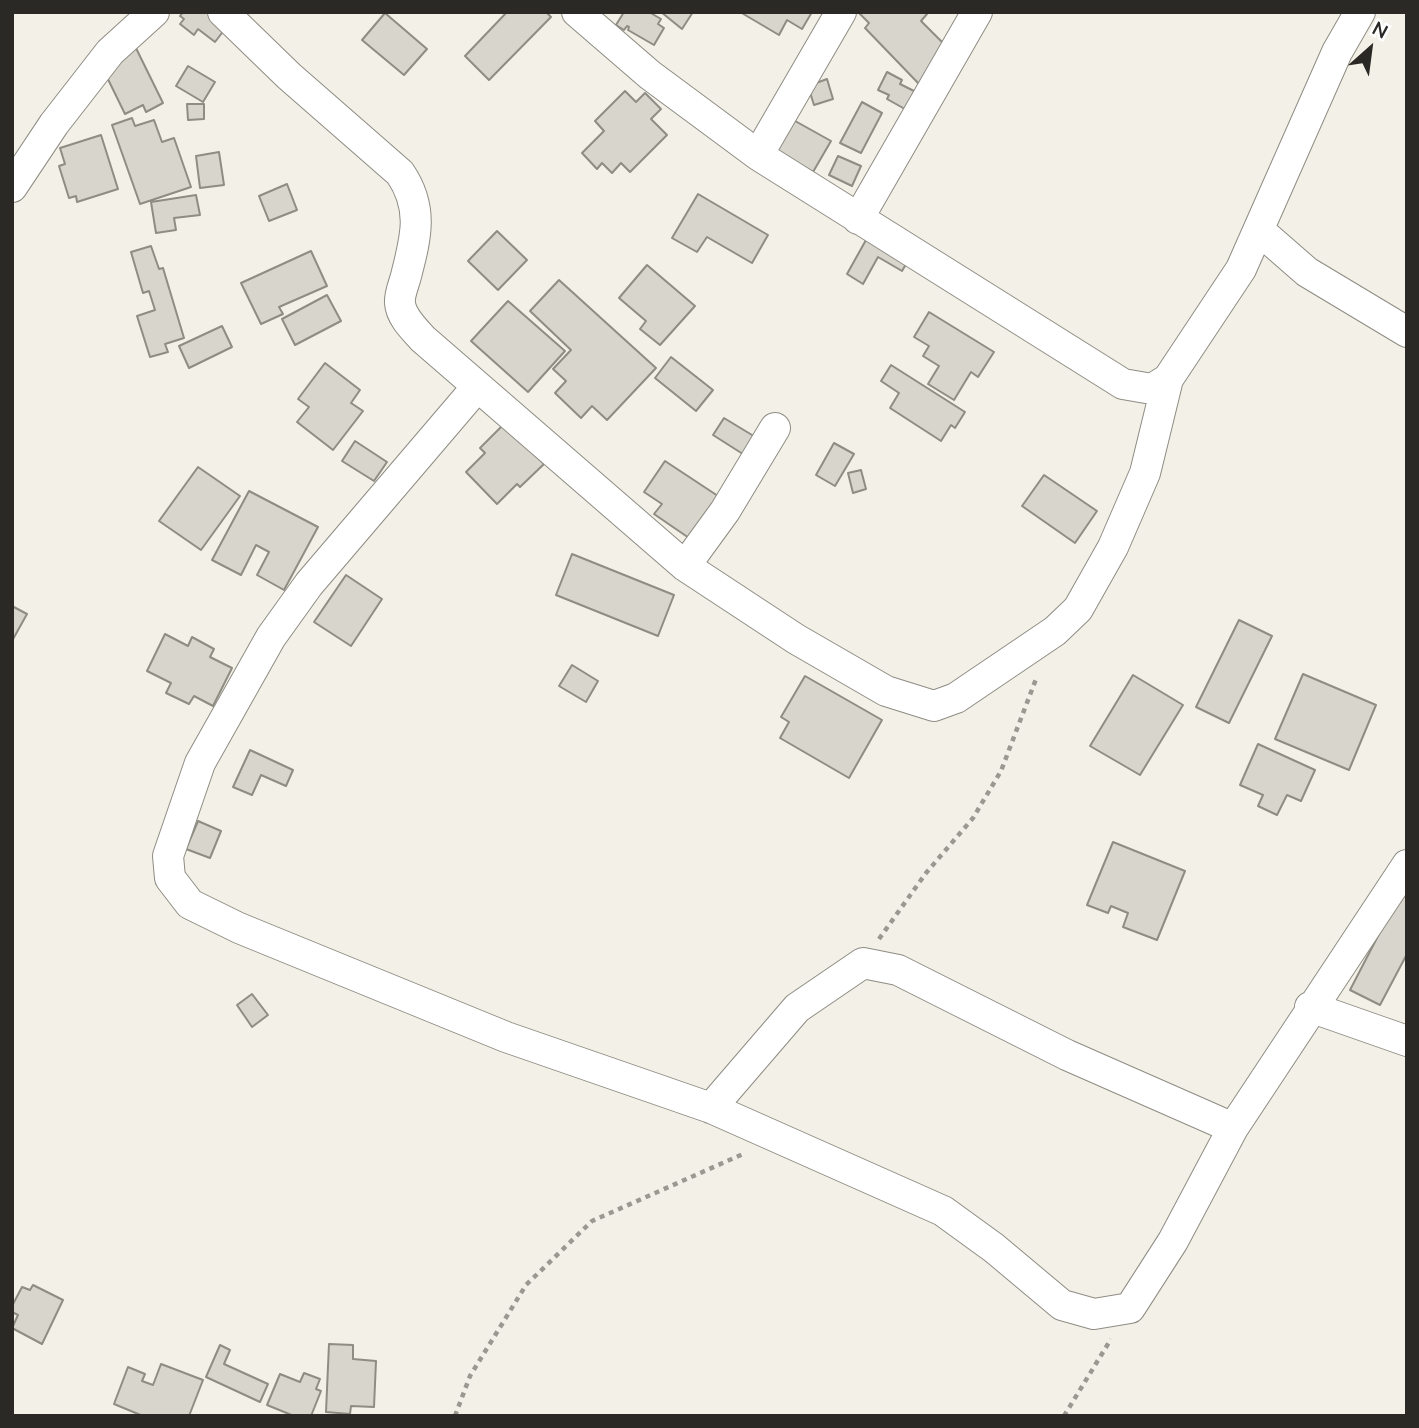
<!DOCTYPE html>
<html>
<head>
<meta charset="utf-8">
<style>
  body { margin:0 }
  #map { position:relative; width:1419px; height:1428px; overflow:hidden; background:#f3f1e7; font-family:"Nunito Sans",sans-serif }
  canvas { display:block }
  .frame { position:absolute; inset:0; border:14px solid #2a2925; pointer-events:none }
  .north { position:absolute; left:1335px; top:14px; width:70px; height:70px; -webkit-text-stroke:5px #fff; paint-order:stroke; rotate:28deg; font-size:19px; font-weight:700; line-height:28px; text-align:center; color:#2a2925 }
  .north::after { content:''; display:block; margin:auto; width:24px; height:32px; background:#2a2925; clip-path:polygon(50% 0,100% 100%,50% 72%,0 100%) }
</style>
</head>
<body>
<div id="map">
<canvas width="1419" height="1428"></canvas>
<div class="frame"></div>
<div class="north">N</div>
</div>
<script>
const ctx = document.querySelector('canvas').getContext('2d');
ctx.lineJoin = 'round';
function fill(path, color) { ctx.fillStyle = color; ctx.fill(path, 'evenodd'); }
function strokePath(path, color, width, dash) { ctx.strokeStyle = color; ctx.lineWidth = width; ctx.lineCap = dash ? 'butt' : 'round'; ctx.setLineDash(dash || []); ctx.stroke(path); }
const building = new Path2D(`
  M183 12H211L228 25 215 42 198 29 194 35 180 24 184 19 180 16Z
  M507 12H546L551 17 489 80 465 56Z
  M624 12H649L661 19 658 24 664 28 654 45 628 30 629 27 627 26 624 30 616 25Z
  M661 12H693L682 29Z
  M740 12H812L802 29 787 20 779 35Z
  M858 12H926L927 14 921 21 952 52 919 84 865 28 869 23Z
  M385 13 427 49 404 75 362 40Z
  M132 40 163 103 146 112 143 105 125 114 102 67Z
  M188 66 215 82 203 102 176 86Z
  M887 72 902 80 900 84 922 95 912 113 887 99 889 95 878 90Z
  M827 79 833 99 814 105 808 86Z
  M625 91 636 102 645 93 661 109 651 119 667 135 630 172 621 163 612 173 602 163 597 169 582 153 604 131 595 121Z
  M862 102 882 113 861 153 840 143Z
  M187 104H204V119L188 120Z
  M788 117 831 141 813 172 770 149Z
  M132 118 135 126 154 120 162 142 174 138 191 187 140 204 112 125Z
  M101 135 118 189 77 202 76 196 69 198 59 166 65 164 60 148Z
  M219 152 224 185 200 188 196 156Z
  M838 156 861 166 852 186 829 175Z
  M287 184 297 210 269 221 259 196Z
  M698 194 768 235 752 263 707 237 697 252 672 238Z
  M196 195 200 215 174 218 176 230 156 233 151 202Z
  M497 231 527 260 498 290 468 261Z
  M871 231 912 254 902 271 878 257 863 284 847 274Z
  M151 246 159 269 163 268 184 338 165 344 168 352 150 357 137 316 155 310 149 291 143 293 131 252Z
  M311 251 327 286 279 307 283 314 261 324 241 283Z
  M647 265 695 306 660 345 640 329 646 321 619 298Z
  M559 280 656 368 607 420 592 406 581 418 555 393 566 381 553 369 571 350 530 311Z
  M327 295 341 321 295 345 282 319Z
  M508 301 565 351 528 392 471 341Z
  M929 312 994 352 978 377 971 372 954 400 928 384 939 366 923 356 929 346 914 337Z
  M222 326 232 347 189 368 179 346Z
  M671 357 713 390 696 411 655 378Z
  M325 363 360 390 351 403 363 411 333 450 297 422 309 407 298 399Z
  M891 365 965 412 955 428 951 425 941 441 890 408 899 393 881 381Z
  M724 418 757 438 746 456 713 435Z
  M504 424 544 464 520 487 517 484 497 504 466 472 485 453 480 448Z
  M355 441 387 462 374 481 342 461Z
  M834 443 854 454 835 486 816 475Z
  M665 461 718 496 689 538 654 514 662 504 644 492Z
  M198 467 240 496 201 550 159 521Z
  M861 470 866 489 853 493 848 473Z
  M1044 475 1097 511 1075 543 1022 506Z
  M249 491 318 527 284 590 257 575 269 552 256 545 241 575 212 560Z
  M572 554 674 595 658 636 556 595Z
  M346 575 382 599 351 646 314 622Z
  M12 606 27 614 12 641Z
  M1239 620 1272 636 1229 723 1196 707Z
  M165 634 188 646 192 637 214 649 210 657 232 668 213 706 194 696 189 704 166 693 171 683 147 671Z
  M572 665 598 681 586 702 559 686Z
  M1303 674 1376 705 1349 770 1275 739Z
  M1133 675 1183 705 1140 775 1090 746Z
  M805 676 882 720 849 778 780 738 789 722 781 717Z
  M1258 744 1315 770 1301 801 1287 795 1277 815 1258 806 1263 795 1240 785Z
  M250 750 293 770 286 786 261 775 252 795 233 787Z
  M198 821 221 831 210 858 186 849Z
  M1113 842 1185 871 1157 940 1123 927 1128 913 1111 906 1108 913 1087 905Z
  M1407 880V954L1380 1005 1350 990Z
  M252 994 268 1015 252 1027 237 1005Z
  M33 1285 63 1300 42 1344 12 1328 18 1315 12 1312V1306L22 1287 30 1290Z
  M329 1344 353 1345V1359L376 1361 374 1407 351 1406 350 1414 326 1412Z
  M220 1345 230 1350 224 1364 268 1384 260 1402 206 1377Z
  M161 1364 203 1380 189 1416H143L114 1404 128 1367 145 1374 142 1381 153 1385Z
  M304 1373 320 1379 316 1389 321 1391 311 1416H294L267 1405 280 1374 300 1382Z`);
const path = new Path2D(`
  M879 939 926 873 973 818 1001 771 1036 679
  M455 1416 470 1376 526 1285 592 1221 743 1154
  M1064 1416 1111 1339`);
const minor = new Path2D(`
  M223 12 289 76 400 173C424 208 416 237 406 276 404 284 399 295 400 303 401 317 414 329 423 339L685 566 796 639 886 691 934 706 956 698 1055 631 1078 609 1113 547 1145 473 1168 379
  M577 12 650 75 758 155 1123 384 1152 389 1168 379 1241 269 1337 52 1360 12
  M758 155 841 12
  M12 187 54 124 110 52 154 12
  M858 219 977 12
  M1260 231 1307 272 1407 332
  M477 387 309 584 271 637 200 763 168 856 170 878 190 904 239 928 506 1037 711 1108 943 1211 994 1248 1062 1305 1094 1314 1130 1308 1173 1241 1233 1128 1407 865
  M685 566 725 511 775 428
  M1310 1007 1407 1041
  M711 1108 797 1008 863 963 898 970 1067 1055 1233 1128`);
fill(building, '#d8d6cc');
strokePath(building, '#8e8c83', 2);
strokePath(minor, '#8e8c83', 32);
strokePath(path, '#9a9891', 4.5, [5, 5]);
strokePath(minor, '#fff', 30);
</script>
</body>
</html>
